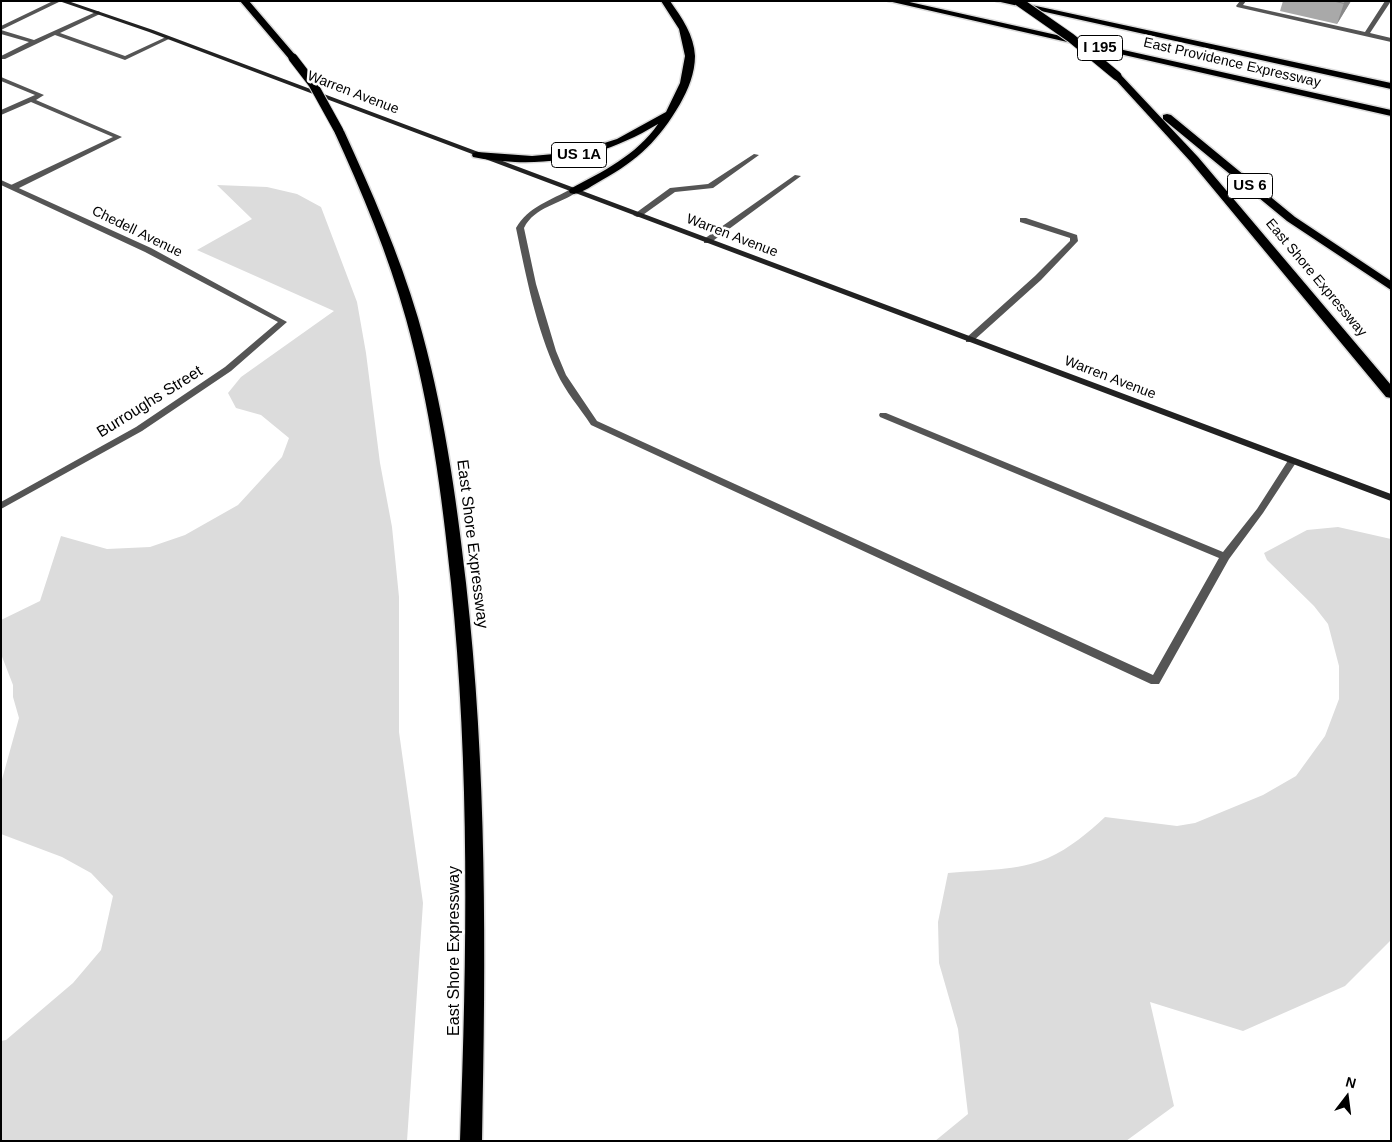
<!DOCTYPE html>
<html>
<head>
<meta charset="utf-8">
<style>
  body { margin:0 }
  #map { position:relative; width:1392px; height:1142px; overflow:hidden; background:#fff; font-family:Helvetica,sans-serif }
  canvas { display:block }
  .frame { position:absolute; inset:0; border:2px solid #000; pointer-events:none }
  .north { position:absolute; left:1322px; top:1072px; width:50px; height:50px; -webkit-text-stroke:4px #fff; paint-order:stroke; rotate:15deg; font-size:14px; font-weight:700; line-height:20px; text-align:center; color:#000 }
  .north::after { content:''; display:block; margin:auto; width:18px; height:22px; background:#000; clip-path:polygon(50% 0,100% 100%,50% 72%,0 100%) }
</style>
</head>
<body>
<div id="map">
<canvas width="1392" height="1142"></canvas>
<div class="frame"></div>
<div class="north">N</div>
</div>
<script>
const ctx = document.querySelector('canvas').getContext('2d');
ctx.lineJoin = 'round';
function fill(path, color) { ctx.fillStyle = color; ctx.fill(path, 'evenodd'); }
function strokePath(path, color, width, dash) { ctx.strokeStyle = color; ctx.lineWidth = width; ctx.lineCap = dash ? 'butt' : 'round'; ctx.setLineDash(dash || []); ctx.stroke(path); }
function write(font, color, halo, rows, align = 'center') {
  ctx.font = font + ' Helvetica,sans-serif'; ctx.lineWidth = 5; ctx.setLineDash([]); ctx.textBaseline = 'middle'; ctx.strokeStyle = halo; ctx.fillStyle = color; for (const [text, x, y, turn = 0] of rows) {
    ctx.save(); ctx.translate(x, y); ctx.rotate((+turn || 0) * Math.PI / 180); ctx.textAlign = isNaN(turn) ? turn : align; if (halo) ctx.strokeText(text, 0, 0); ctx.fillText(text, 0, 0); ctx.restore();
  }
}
const green = new Path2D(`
  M217 185 267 187 297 194 321 207 357 302 366 353 380 463 392 527 399 597V732L423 903 407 1141H1V1041L6 1040 73 983 101 950 113 896 91 873 62 857 1 834V783L19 718 13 697V685L1 654V620L40 601 61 536 107 549 150 547 185 535 238 505 282 457 289 438 261 415 236 408 228 393 241 377 334 311 197 250 252 219Z
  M1338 527 1391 539V940L1345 986 1243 1031 1150 1002 1174 1106 1126 1141H935L968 1114 958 1029 939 963 938 922 948 873C981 870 1018 871 1048 858 1070 848 1088 833 1105 817L1177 826 1195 823 1263 795 1296 776 1325 736 1339 699V666L1328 624 1314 606 1267 560 1264 553 1307 530Z`);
const service = new Path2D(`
  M1240 1H1246L1243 5 1365 32 1385 1H1391L1370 33 1391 38V42L1237 7 1236 6Z
  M98 11 100 12V14L60 33 125 56 166 37 171 38 125 60 55 35 5 59H1V56L29 42 1 34V30L34 40Z
  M1 77 44 95 36 100 122 137 17 189H11V185L113 137 31 102 1 115V110L35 95 1 81Z
  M754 154 759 155 713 188 675 192 640 217H637L633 215 670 188 708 184Z
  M795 175 801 176 710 243H704V239Z
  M571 189 578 191C560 205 535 206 524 228L536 284 556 351 566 375 597 421 1153 675 1219 558 880 417 879 415 880 413H886L1223 552 1257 509 1289 459 1292 458 1297 461 1263 513 1229 559 1159 684H1151L591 425C580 408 565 391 557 373 536 328 526 276 516 228 528 207 551 200 571 189Z
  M1020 218H1026L1077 235 1078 241 1041 280 972 342H966V338L1035 276 1070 241V238L1020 222Z`);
const minor = new Path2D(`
  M53 1H61L1 30V26Z
  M1 180 151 248 287 322 231 371 142 431 1 509V502L136 427 225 367 278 322 145 252 1 185Z`);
const secondary = new Path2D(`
  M59 1H68L153 30 1391 494V501L149 32Z`);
const motorway = new Path2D(`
  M240 1H249L296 56V60H290Z
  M661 1H670C682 18 694 35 695 56 695 73 688 90 680 104 659 140 638 160 602 180 593 185 584 192 574 194L570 193 569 191 570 189C602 172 637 155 658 124 613 151 568 164 515 162 502 161 487 160 473 157L472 155 473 153 477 152 532 156 576 152 617 139 666 112 680 83 685 56 679 29Z
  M888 1H905L1391 110V116Z
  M996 1H1013L1391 83V89Z
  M1117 73 1120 74 1198 157 1391 385V398L1386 397 1190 161 1114 78V74Z
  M1167 114 1171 115 1295 217 1391 281V290L1287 221 1163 119V115Z
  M339 128 344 131C372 192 399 254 418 318 443 404 456 494 466 583 487 768 486 955 482 1141H460C467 955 470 769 451 583 442 495 430 405 406 319 388 254 362 192 334 131Z`);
const motorwayBridge = new Path2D(`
  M1018 1 1071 38 1117 76
  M293 58 313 84 339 131`);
const wall = new Path2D(`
  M1283 1H1351L1337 24 1280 11Z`);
const shadedWall = new Path2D(`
  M1345 1H1351L1337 24 1344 3Z`);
const building = new Path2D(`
  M1334 1H1345L1344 3Z`);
const farStreetnames = [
  ["East Providence Expressway",1232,63,13],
  ["Warren Avenue",353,93,21],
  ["Chedell Avenue",137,232,26],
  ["Warren Avenue",732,236,21],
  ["East Shore Expressway",1316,278,50],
  ["Warren Avenue",1110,378,21]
];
const shields = [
  [1100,48,45],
  [579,155,55],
  [1250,186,45]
];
const shieldNames = [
  ["I 195",1100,48],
  ["US 1A",579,155],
  ["US 6",1250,186]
];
const streetNames = [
  ["Burroughs Street",150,402,-32],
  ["East Shore Expressway",472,544,83],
  ["East Shore Expressway",455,951,-90]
];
fill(green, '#dcdcdc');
strokePath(motorway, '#dbdbdb', 3);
fill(service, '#555');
fill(minor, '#555');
fill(secondary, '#222');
fill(motorway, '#000');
strokePath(motorwayBridge, '#dbdbdb', 11, []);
strokePath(motorwayBridge, '#000', 9);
fill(wall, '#a9a9a9');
fill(shadedWall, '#898989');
fill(building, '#c4c4c4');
strokePath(building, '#898989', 1);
write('14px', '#000', '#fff', farStreetnames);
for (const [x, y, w] of shields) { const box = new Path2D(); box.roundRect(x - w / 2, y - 12.5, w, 25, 4); ctx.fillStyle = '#fff'; ctx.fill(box); strokePath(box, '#000', 1); }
write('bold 15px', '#000', null, shieldNames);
write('16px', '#000', '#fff', streetNames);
</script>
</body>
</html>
